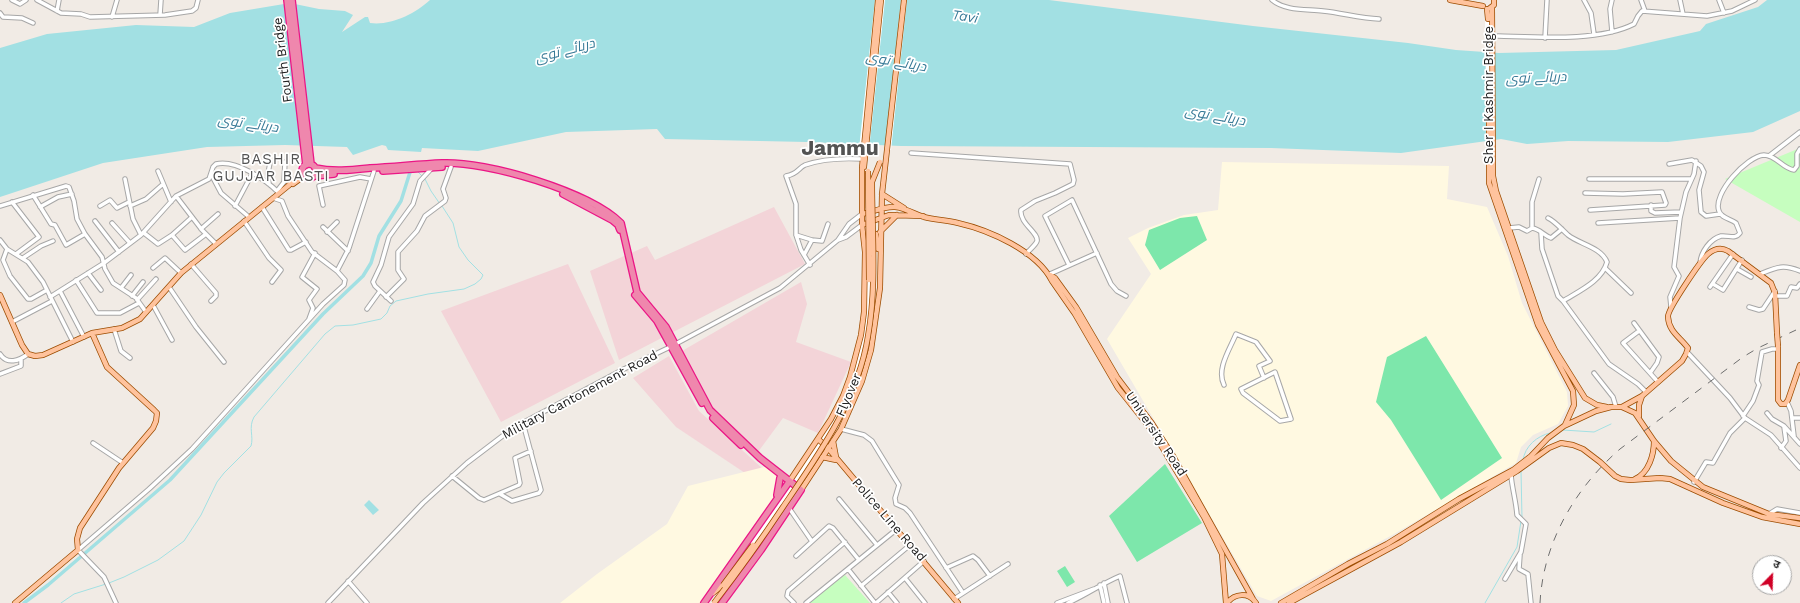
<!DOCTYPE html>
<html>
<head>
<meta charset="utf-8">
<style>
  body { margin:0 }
  #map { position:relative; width:1800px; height:603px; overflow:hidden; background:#f1ebe5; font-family:"Work Sans","Noto Sans Devanagari",sans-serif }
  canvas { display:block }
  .north { position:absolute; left:1752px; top:555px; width:40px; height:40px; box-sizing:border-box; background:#fff; border:1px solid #a6a6a6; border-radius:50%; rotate:23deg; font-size:11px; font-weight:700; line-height:16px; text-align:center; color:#202020 }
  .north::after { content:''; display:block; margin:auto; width:14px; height:18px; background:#d00026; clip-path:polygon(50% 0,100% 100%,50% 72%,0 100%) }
</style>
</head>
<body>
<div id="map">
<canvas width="1800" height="603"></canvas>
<div class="north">उ</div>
</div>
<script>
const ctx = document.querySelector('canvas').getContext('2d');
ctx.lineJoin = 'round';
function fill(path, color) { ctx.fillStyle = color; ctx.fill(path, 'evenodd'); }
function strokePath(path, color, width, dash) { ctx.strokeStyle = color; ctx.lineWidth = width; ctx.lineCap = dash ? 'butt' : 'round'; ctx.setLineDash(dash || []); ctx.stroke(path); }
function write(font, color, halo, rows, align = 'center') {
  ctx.font = font + ' "Work Sans",Cairo,sans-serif'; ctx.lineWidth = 3.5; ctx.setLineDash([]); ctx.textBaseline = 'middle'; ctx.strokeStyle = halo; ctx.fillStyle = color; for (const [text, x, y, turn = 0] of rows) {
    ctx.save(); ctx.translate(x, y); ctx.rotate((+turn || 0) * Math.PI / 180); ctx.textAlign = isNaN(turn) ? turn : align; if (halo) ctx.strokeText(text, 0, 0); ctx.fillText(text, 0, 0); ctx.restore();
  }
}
const commercial = new Path2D(`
  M774 207 805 264 619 360 590 271 647 246 655 260Z
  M568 264 615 363 501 422 441 311Z
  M801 282 807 304 796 342 851 362 818 433 783 418 758 452 713 410 682 351Z
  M669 356 699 411 763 469 745 473 676 427 633 378Z`);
const education = new Path2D(`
  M1222 162 1449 166 1447 199 1487 207 1508 256 1522 303 1567 392 1568 406 1558 424 1533 435 1521 447 1516 463 1394 534 1271 601 1257 596 1107 339 1151 274 1128 238 1148 228 1184 215 1218 210Z
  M768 466 787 484 704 603H560L597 574 667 524 688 486Z`);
const park = new Path2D(`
  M1800 148V222L1725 179Z
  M845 575 870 603H807Z`);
const pitch = new Path2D(`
  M1197 216 1207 240 1160 270 1145 245 1149 230 1180 218Z
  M1426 336 1502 458 1441 500 1391 420 1376 402 1387 357Z
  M1165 464 1202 523 1137 562 1109 516Z
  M1065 566 1075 582 1067 587 1057 571Z`);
const water = new Path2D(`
  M430 0H1049L1253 26 1408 43 1456 50 1499 53 1616 50 1700 31 1706 24 1758 7 1767 0H1800V111L1753 132 1668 142 1568 141 1527 144 1501 139 1401 153 1271 148 901 146 807 142 665 139 657 129 566 132 478 151 422 148 421 152 388 150 386 146 382 145 353 155 347 147 285 145 207 147 103 163 0 197V48L47 34 136 25 194 27 230 13 290 3 319 9 345 11 353 15 342 32 365 17H368L370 23C390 26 415 14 430 0Z
  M369 500 379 510 373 515 364 505Z`);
const pier = new Path2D(`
  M875 0H885L869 150 859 149Z
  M901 0H907L891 150H885Z
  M1485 15H1494L1496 176H1487Z
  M865 208H874L875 296 871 337 860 381 839 425 800 487 758 548 717 603H711L725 586 721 583 793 482 832 420 852 378 863 335 866 313Z`);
const stream = new Path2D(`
  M418 172 423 177
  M425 179 431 191 440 204
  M1563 430 1594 432 1611 424
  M1523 460C1525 446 1537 436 1550 433
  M1521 471 1522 518
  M109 583 124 577 158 560 184 541 201 515 217 482 224 473 251 446C254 436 248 428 254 417L325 334 335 326 353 325 381 319 387 313 390 306 396 301 428 294 464 289 475 284 481 279 483 275 468 260 459 247 453 223 442 206
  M61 603 74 594 106 584
  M1485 603 1517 547 1521 521`);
const canal = new Path2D(`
  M24 603 48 585 170 480 323 314 363 276 371 263 379 236 401 201 411 169`);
const minor = new Path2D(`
  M12 0 20 4 26 0
  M37 0 61 13 81 14 90 17 165 15 192 11 196 8 198 0
  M1272 0C1285 11 1306 9 1323 11 1342 13 1360 18 1379 19
  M1584 0 1591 13 1594 34
  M1612 0 1610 9 1612 32
  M1641 0 1645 11
  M1680 0 1683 14
  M1719 0 1724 13
  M57 11 59 0
  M0 13 3 17 22 18 33 23
  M160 15 161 0
  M112 17 117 0
  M1498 36C1537 37 1599 42 1634 24L1638 16 1642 11 1707 16 1732 11 1755 0
  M1545 38 1547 0
  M911 153 1070 164 1074 180 1073 184 1055 193 1035 201 1021 210C1019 223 1039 233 1037 241 1036 245 1029 250 1026 254
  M1769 156 1800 132
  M1669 164 1692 160 1701 166 1704 172 1699 190 1701 212 1706 216 1720 214
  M158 171 171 202
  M211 174 221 193 249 217
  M125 179 133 219 141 235
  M1539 179 1532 202V228C1540 229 1543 235 1551 238L1562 229
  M1589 179H1691
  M269 184 268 173 270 163
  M277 191 284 182 285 162
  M1585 193 1623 194 1662 192 1666 203 1665 205 1590 210
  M33 195 51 224 55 225 66 245 85 234
  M176 196 202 230 216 244
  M273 198 282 201 288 216 312 252 337 271
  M12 202 39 237 16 254
  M323 205 319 186 360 177 371 179
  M1651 205V211L1655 213 1681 212
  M0 206 66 186 69 187 74 201 77 219 85 234 102 257 105 269 113 283 136 298 146 312
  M100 206 110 200 117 208 129 202
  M130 206 146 199 162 185
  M235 206 252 174
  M40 207 58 197 72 194
  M262 207 289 250H291L306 242
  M1548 218C1556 222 1561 229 1568 235 1579 244 1601 247 1607 262 1602 281 1579 291 1563 301
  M95 221 119 252
  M244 221 269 258 281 270 272 282
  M112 223 130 243
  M1598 223 1680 218
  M323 227 348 251
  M1509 228 1519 227 1527 231 1532 228
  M201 229 218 214
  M327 232 337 222
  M144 233 158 244 172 235 192 217
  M1541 233 1542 249 1558 296 1563 301 1609 364 1638 384 1646 392
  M172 235 185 250 206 234
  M796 235 812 240
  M0 240 7 249 28 262 43 282 73 342
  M838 240 849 224 862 214
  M7 249 3 260 10 276 28 299H31L47 290
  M804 255 812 240 822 241 828 224
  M23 258 41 246 53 241
  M1700 263C1701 252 1710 239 1721 236 1729 235 1735 240 1740 233L1736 223C1731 219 1721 218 1719 211 1712 194 1747 156 1764 155 1776 155 1783 169 1794 170L1797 166V154L1800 149
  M191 264 216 293V296L211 301
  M810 265 801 250 796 235V204L786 176C798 174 798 168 805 165 822 159 844 158 862 159
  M1069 265 1045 216 1072 200 1111 284 1117 291 1126 296
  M153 268 165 258 181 273
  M1605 268 1631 293
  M1737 269 1751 277
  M88 273 101 290
  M1050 274 1097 253
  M1760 274C1777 267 1783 264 1800 271
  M76 280 97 313H120L139 303
  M1713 284 1723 290 1742 260
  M169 287 196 327 224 362
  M1710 287 1733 254
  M121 288 131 275
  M60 291 84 337
  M132 296 143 282
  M1776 296H1787L1791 287 1797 288 1800 284
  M50 297 104 263 141 235 176 196 209 179 213 167 216 164C236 159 266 180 279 193
  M386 297 404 279 398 270V252L417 231 425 216 445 201 446 198 443 189 451 167
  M137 300 156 279
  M391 301 375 286 373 282 381 265 389 237 413 204 420 181 432 168
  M153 305 172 340
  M1671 307 1670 297 1679 276 1674 267 1680 218 1686 192 1694 174 1696 161
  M1749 307 1759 310 1763 309 1775 291
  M367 309 380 291
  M309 319 313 308 309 300 317 289 302 277 315 253
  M12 322 52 301
  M1634 323 1659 357 1657 363 1650 373
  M114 329 121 351 130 358
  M1639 331 1623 343 1658 382
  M1687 352 1730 398 1745 418
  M0 354C7 365 19 361 28 354
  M1275 372 1291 419 1280 421 1243 393 1241 389Z
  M1594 373 1613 397 1616 407
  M0 374 21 366V360
  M1224 385C1216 369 1230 349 1236 334L1256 342 1270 361 1259 366 1264 378
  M1787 402 1791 411 1794 436
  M1767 413 1772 419 1784 426 1800 444
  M1743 416 1753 401 1759 385 1757 381 1762 352 1772 349H1778
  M1792 418H1800
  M841 429 864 435 872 441 899 485 895 498 896 504 905 508 910 513 963 593
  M93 443 123 463
  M1781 448 1786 441 1784 427
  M452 476 479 498 484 500 519 485 520 483 515 458 531 451
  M1694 482 1706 462 1713 463 1730 433 1745 418 1771 435 1800 468
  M500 494 512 501 539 493 541 490 523 423
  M839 499 877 545
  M789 508 811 540
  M1769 514 1777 509 1800 513
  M1520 555 1519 569 1528 574 1531 603
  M796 556 829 526 833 528 859 560
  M946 568 973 556 978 560 990 576
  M848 569 875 603
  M905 578 925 603
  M1505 579 1521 552 1526 524 1517 515C1516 501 1512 488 1511 475
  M348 581 367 603
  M1104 583 1108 603
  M1100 585 1104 603
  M861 586 910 545
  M888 592 897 603
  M954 599 1008 564
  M116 603 104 577 78 550 149 489 192 449 323 304 344 285 345 280 337 271 349 248 374 171
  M328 603 423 503 467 463 513 428 624 369 670 347 780 288 838 240 846 237 862 225
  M794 603 787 596 788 591 845 542
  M806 603 897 529
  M876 603 924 561
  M1057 603 1094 589
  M1068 603C1086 595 1101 584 1120 576L1127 603`);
const major = new Path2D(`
  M1450 0 1483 6
  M1490 8 1494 5V0
  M1492 8 1493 176 1496 191 1541 322 1555 350 1585 398 1597 405 1607 407
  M1487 9 1488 19
  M1489 100V183L1538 325 1573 391 1574 405 1565 425
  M864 167 881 0
  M293 184 304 176
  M882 194 904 208
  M862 214C872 212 885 206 895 207 905 208 915 214 924 217 935 220 947 220 958 223 989 230 1037 251 1052 281L1075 314 1118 388 1153 432 1204 517 1222 554 1226 603
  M862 225 889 215 923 216
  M871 232 876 234 878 249
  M880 232 897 215
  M1050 275 1055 278 1076 307 1117 377 1151 422 1173 456 1253 599
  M0 295 22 345 28 354 35 356 43 355 92 333 122 328 140 319 181 273 288 186 302 173
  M1778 346V400L1781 404H1785L1788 400 1800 365
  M1622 407 1642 396
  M1639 416V405L1642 396 1682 361 1686 354 1688 348C1680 337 1669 332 1668 317 1667 310 1701 260 1708 254 1714 249 1721 247 1728 251L1771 283 1775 293 1777 333
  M818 439 828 448 958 603
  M833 441 836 457
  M822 457 836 460
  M1635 479C1649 473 1654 454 1654 441
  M789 482 831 419 843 396 850 377 861 335 864 312 865 252 862 225V168L878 0
  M801 490 841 429 862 381 871 350 880 288 882 194 904 0
  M713 593 723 585
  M15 603 78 550 77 539 80 528 119 468 153 428 156 421 157 413 154 410 107 367 92 333
  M1227 603C1235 593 1249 592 1256 603
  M1281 603 1348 564 1387 544 1459 499 1513 470 1531 456 1548 438 1564 426 1596 411 1611 407H1622L1635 413 1654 441 1671 461 1703 487 1769 514 1800 518
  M1289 603 1401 542 1517 471 1549 448 1561 443 1573 445 1583 449 1600 462 1615 476 1621 479 1630 480 1660 478 1670 479 1723 503 1762 517 1800 524`);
const highway = new Path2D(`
  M287 0 306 165
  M292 0 311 164
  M302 171a7 7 0 1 1 14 0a7 7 0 1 1-14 0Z
  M315 168C334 172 351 170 370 168 394 167 418 164 442 163 486 161 589 191 621 223L637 292 666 327 710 410 760 458 801 490 761 550 722 603
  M383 171 442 167
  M315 176 334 174
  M563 194 612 220 618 225 620 230
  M635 295 657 321 702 403
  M713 418 741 445
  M777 495 780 478
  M704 603 789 482`);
const rail = new Path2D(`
  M1540 603C1543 543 1575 488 1620 449L1743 357 1758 348 1796 330`);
const majorBridge = new Path2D(`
  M868 171 869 280
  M1777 333 1778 346
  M723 585 753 545
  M714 603C738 572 761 540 783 507 819 454 858 400 868 336 877 285 872 233 872 182L880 162`);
const streetNames = [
  ["Fourth Bridge",283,60,-97],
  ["Sher I Kashmir Bridge",1489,95,-90],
  ["Military Cantonement Road",580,395,-28],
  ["Flyover",849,395,-67],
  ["University Road",1156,434,56],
  ["Police Line Road",889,520,49]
];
const waterNames = [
  ["Tavi",965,17,9],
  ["دریائے توی",565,51,-15],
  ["دریائے توی",896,62,10],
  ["دریائے توی",1536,78,-2],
  ["دریائے توی",1215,116,10],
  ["دریائے توی",248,124,8]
];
const quarterNames = [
  ["BASHIR",271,160],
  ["GUJJAR BASTI",271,177]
];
const townNames = [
  ["Jammu",840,149]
];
fill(commercial, '#f3d4d8');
fill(education, '#fff9e1');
fill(park, '#c6febf');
fill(pitch, '#7de7ab');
fill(water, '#a2e0e3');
fill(pier, '#fff');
strokePath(stream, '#a2e0e3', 1);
strokePath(canal, '#a2e0e3', 3.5);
strokePath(minor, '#a7a7a7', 5.5);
strokePath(major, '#9c4c00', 6);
strokePath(highway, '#eb1686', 8);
strokePath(minor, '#fff', 3.5);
strokePath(major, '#ffc39d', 4.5);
strokePath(highway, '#ef87ad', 5.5);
strokePath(rail, '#6e6e6e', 1, [8, 8]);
strokePath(majorBridge, '#9c4c00', 6, []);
strokePath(majorBridge, '#ffc39d', 4.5);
write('13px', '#202020', '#fff', streetNames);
write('italic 14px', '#387a97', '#fff', waterNames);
ctx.letterSpacing = '1px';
write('15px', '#535353', '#fff', quarterNames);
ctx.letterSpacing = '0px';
write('bold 21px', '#535353', '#fff', townNames);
</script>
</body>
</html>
